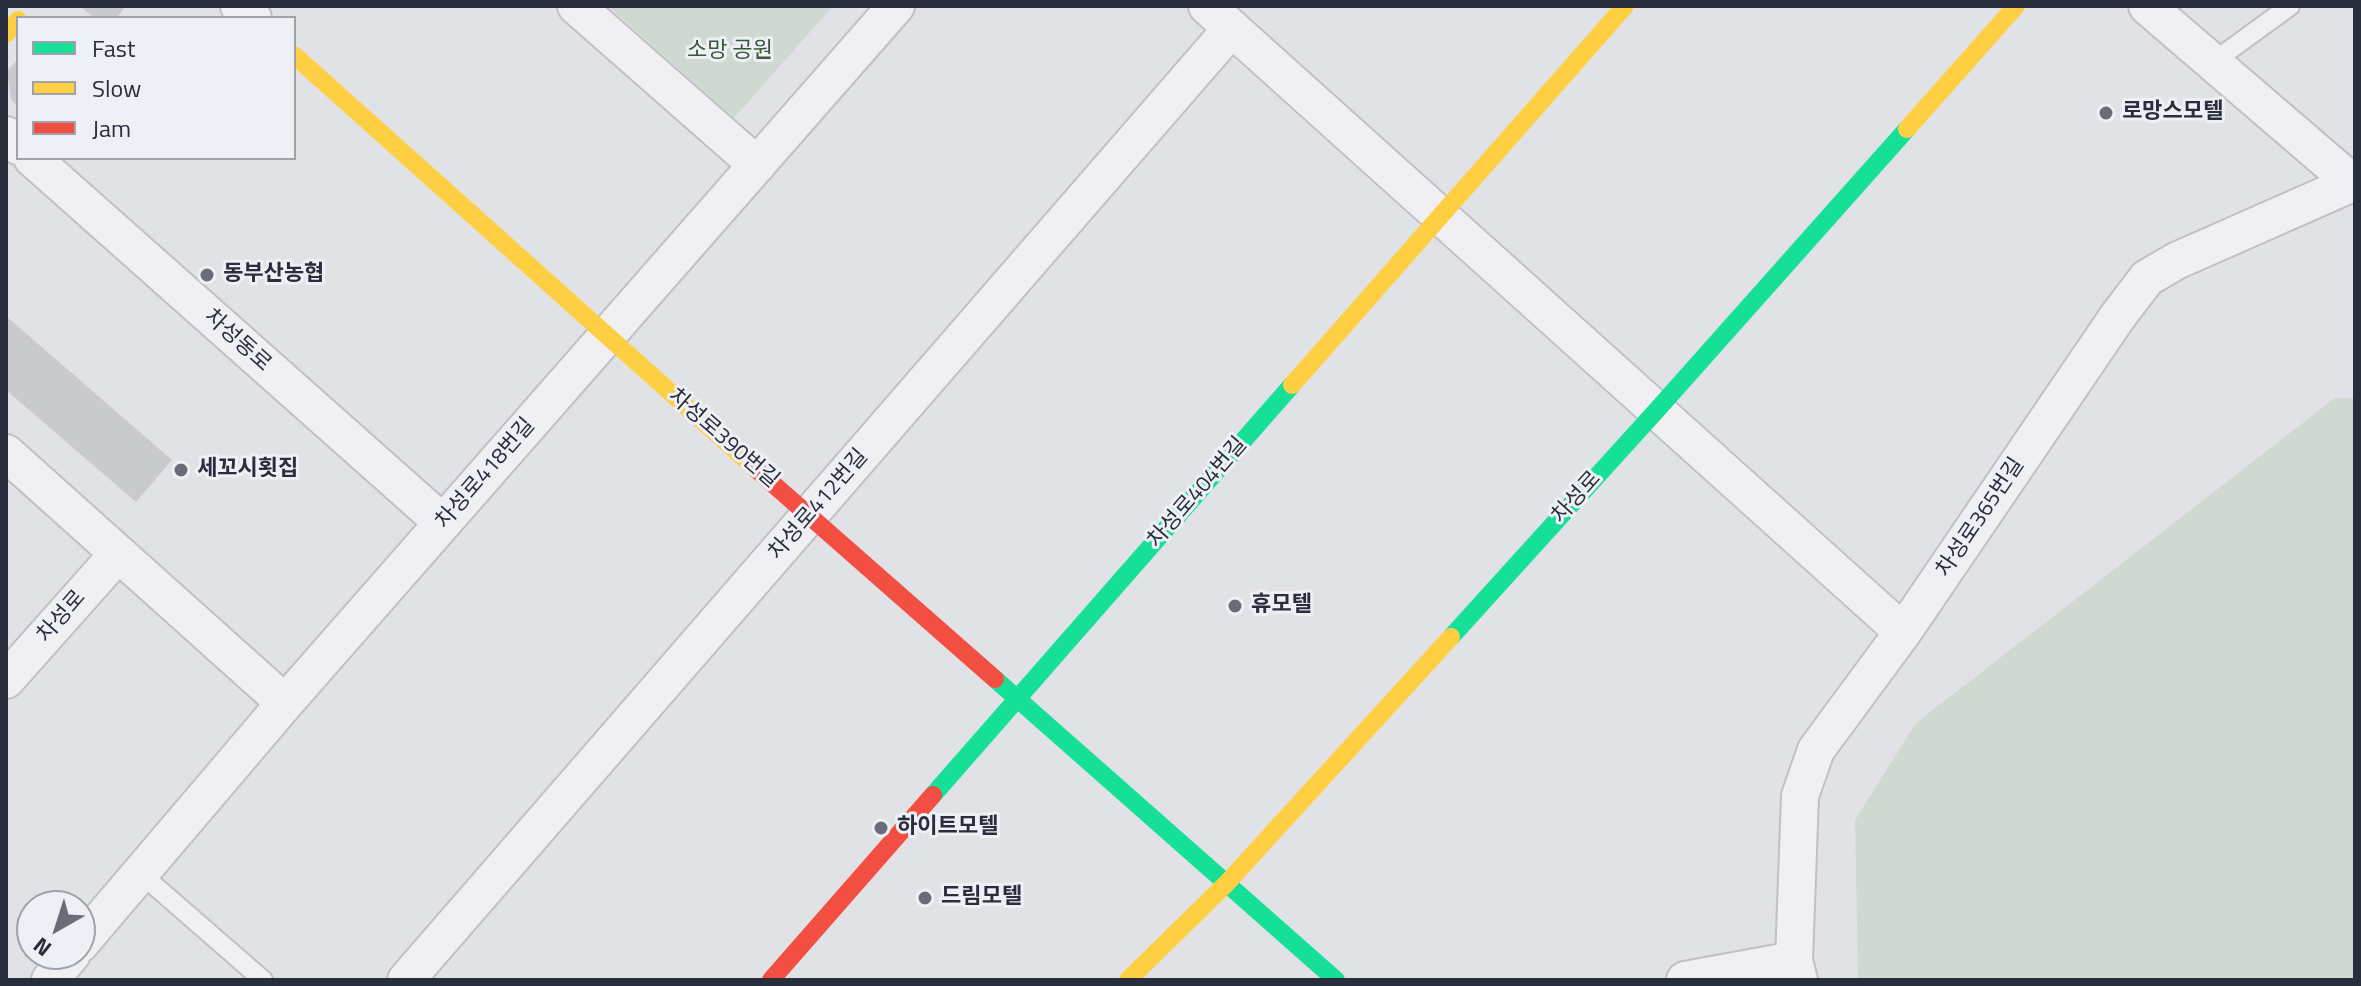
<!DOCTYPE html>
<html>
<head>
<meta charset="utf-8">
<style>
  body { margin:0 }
  #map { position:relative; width:2361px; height:986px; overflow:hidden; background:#e1e2e5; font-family:"Titillium Web",sans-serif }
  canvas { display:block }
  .frame { position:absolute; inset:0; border:8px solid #292e3d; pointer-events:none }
  .legend { position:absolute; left:16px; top:16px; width:280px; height:144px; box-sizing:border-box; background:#eef0f5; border:2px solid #9fa2ab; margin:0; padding:10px 14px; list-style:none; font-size:24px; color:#292e3d }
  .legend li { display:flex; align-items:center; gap:16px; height:40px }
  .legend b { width:40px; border:2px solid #9fa2ab }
  .north { position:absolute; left:16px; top:890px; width:80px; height:80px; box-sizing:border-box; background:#eef0f5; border:2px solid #9fa2ab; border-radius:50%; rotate:219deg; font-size:22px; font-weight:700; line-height:32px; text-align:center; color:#292e3d }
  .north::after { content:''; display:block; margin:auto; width:28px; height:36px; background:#696d78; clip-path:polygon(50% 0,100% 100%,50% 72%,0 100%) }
</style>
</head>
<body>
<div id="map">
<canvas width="2361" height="986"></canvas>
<div class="frame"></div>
<ul class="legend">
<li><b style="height:10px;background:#16e098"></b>Fast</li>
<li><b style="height:10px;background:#ffcf43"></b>Slow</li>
<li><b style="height:10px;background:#f24e42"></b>Jam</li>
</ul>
<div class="north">N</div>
</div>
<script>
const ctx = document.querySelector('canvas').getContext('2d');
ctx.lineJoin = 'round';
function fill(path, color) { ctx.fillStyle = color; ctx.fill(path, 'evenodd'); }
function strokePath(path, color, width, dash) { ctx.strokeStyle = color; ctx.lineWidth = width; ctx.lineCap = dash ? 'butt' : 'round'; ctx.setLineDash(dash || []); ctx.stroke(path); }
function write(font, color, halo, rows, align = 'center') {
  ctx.font = font + ' "Titillium Web","Noto Sans KR",sans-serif'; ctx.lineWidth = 6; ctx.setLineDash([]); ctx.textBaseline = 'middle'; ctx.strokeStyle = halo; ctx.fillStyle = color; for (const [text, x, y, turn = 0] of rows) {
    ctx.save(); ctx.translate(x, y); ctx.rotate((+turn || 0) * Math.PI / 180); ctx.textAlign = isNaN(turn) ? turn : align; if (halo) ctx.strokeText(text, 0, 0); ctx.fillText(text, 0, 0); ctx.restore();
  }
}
const green = new Path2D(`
  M608 6H833L734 118Z
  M2335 398H2355V980H1858L1855 820 1916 723Z`);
const building = new Path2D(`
  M80 6H126L116 18H94Z
  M18 59V106L11 100 7 71Z
  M6 316 172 460 136 502 6 390Z`);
const lane = new Path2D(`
  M2213 62 2290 6
  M140 873 263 980`);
const street = new Path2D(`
  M239 6 253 18
  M576 6 757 165
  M1207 6 1903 632
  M2147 6 2353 183
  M6 135 18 146
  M32 158 443 523
  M6 453 285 703
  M6 680 118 554
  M80 944 285 703 896 6
  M50 980 72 954
  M406 980 1232 28
  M1685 980 1794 960
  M1799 980 1794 960 1800 796 1816 750 1903 632 2118 316 2147 278 2176 261 2355 182`);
const fast = new Path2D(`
  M1451 637 1656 411 1907 129
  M995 679 1336 980
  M933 795 1292 385`);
const slow = new Path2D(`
  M6 34 18 20
  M294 55 756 469
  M1907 129 2016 6
  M1292 385 1625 6
  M1128 980 1226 884 1451 637`);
const jam = new Path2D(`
  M756 469 995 679
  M771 980 933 795`);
const markers = [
  [2106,113,8,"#696d78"],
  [207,275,8,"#696d78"],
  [181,470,8,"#696d78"],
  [1235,606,8,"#696d78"],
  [881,828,8,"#696d78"],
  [925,898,8,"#696d78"]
];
const parkNames = [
  ["소망 공원",730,52]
];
const poiNames = [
  ["로망스모텔",2122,113],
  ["동부산농협",223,275],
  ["세꼬시횟집",197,470],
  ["휴모텔",1251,606],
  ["하이트모텔",897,828],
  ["드림모텔",941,898]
];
const streetNames = [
  ["차성동로",237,341,42],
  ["차성로390번길",723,439,41],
  ["차성로418번길",486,474,-49],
  ["차성로404번길",1198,493,-49],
  ["차성로",1577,498,-48],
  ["차성로412번길",819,505,-49],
  ["차성로365번길",1981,518,-56],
  ["차성로",62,617,-49]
];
fill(green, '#d0d9d1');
fill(building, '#c9cace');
strokePath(lane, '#bfc0c3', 22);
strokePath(street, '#bfc0c3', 40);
strokePath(lane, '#f0f0f3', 18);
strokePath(street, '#f0f0f3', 36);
strokePath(fast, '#16e098', 18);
strokePath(slow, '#ffcf43', 18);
strokePath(jam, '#f24e42', 18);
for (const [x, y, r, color] of markers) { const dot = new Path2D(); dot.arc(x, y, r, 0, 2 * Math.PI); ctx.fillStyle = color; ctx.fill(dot); strokePath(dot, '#eef0f5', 3); }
write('22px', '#395837', '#eef0f5', parkNames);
write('bold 22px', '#292e3d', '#eef0f5', poiNames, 'left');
write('22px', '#292e3d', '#eef0f5', streetNames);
</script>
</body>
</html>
